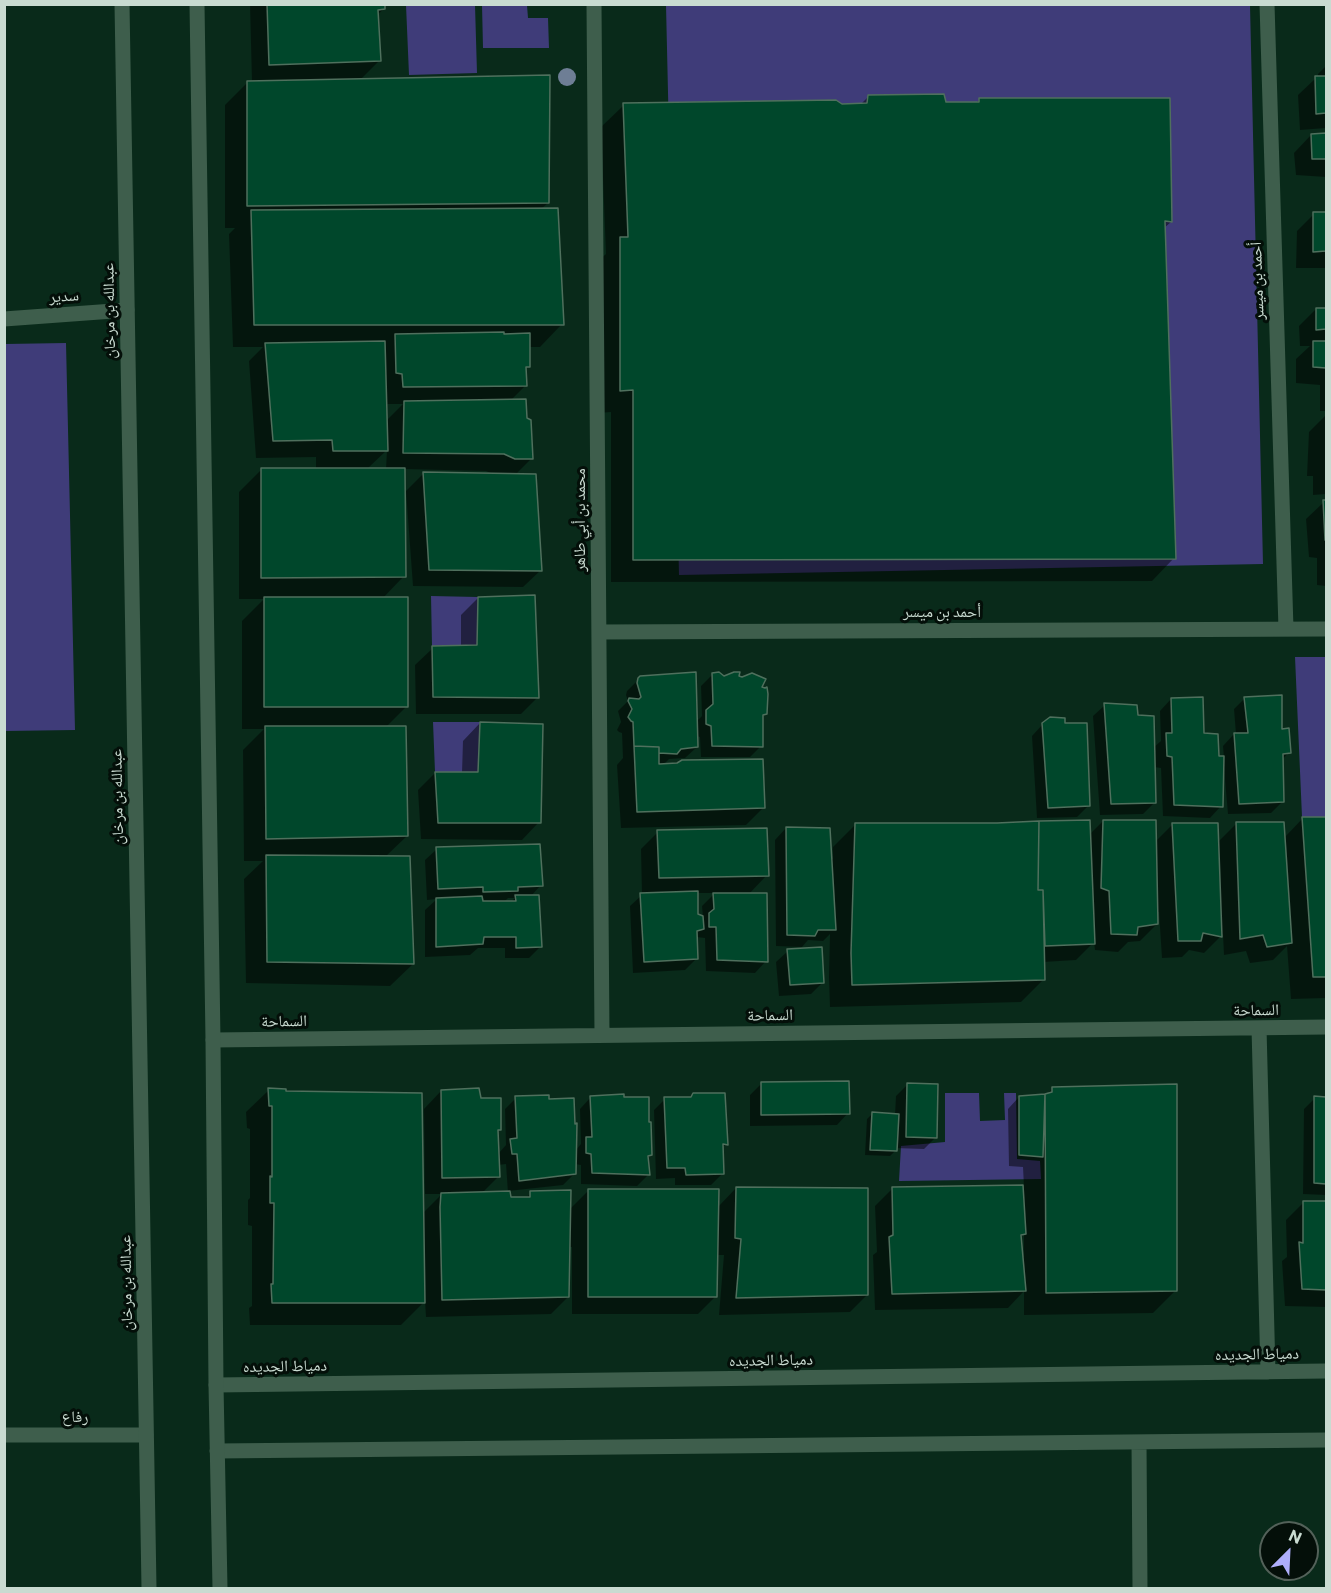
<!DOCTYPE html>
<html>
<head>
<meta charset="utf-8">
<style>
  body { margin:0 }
  #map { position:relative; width:1331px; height:1593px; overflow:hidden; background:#092a1a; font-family:Commissioner,sans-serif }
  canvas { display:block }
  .frame { position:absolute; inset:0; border:6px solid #c9dbd1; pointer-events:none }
  .north { position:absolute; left:1259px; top:1521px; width:60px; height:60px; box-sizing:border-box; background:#040f09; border:2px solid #536159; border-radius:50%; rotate:24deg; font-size:16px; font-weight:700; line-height:24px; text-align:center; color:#c9dbd1 }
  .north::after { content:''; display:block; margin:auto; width:21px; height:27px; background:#aeaefb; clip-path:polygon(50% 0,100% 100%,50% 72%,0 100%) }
</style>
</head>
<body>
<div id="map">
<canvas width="1331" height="1593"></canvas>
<div class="frame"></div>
<div class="north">N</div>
</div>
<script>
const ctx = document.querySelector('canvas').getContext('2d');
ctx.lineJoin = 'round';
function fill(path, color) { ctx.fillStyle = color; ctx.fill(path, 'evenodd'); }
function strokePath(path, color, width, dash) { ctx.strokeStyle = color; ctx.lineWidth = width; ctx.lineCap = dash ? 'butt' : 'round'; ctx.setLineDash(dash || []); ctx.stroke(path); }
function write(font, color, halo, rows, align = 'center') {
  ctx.font = font + ' Commissioner,"Noto Naskh Arabic",sans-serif'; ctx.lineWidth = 6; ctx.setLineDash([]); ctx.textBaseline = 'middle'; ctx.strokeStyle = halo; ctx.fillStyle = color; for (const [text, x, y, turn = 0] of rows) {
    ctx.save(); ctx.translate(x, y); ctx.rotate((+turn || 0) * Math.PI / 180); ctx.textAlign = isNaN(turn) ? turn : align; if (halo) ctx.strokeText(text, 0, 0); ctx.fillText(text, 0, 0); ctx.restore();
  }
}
const green = new Path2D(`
  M406 5H475L477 73 409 75Z
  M482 5H527L528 18H548L549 48H483Z
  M666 5H1250L1263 564 679 575Z
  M66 343 75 730 5 731V344Z
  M431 596 478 597 477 645 432 646Z
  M1295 657H1326V817H1302Z
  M433 722H480L478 772H435Z
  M945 1093H979L980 1121 1005 1120 1004 1093H1016L1017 1159 1040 1161 1041 1179 899 1181 901 1146 945 1142Z`);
const shadow = new Path2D(`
  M250 4H384V9L377 15 380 60 360 80 548 203 541 209 562 324 540 347H528V366L525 370V386L510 401 531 459 515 475 541 570 523 587 413 586 406 491 423 474 495 475 486 471 403 469 404 576 382 599 406 707 385 728 407 836 385 857 413 964 390 986 246 983 244 879 263 861H244L243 750 264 729H242V621L264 599H239V492L261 470H316V457L256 458 249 361 263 347H233L229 234 235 228H225V105L247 83 252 82ZM385 404H403L386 421ZM387 450 386 469H367Z
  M1326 66V128L1300 130 1298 95 1316 78 1318 77V74Z
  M868 97 945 104 976 103 980 99 1171 222 1163 229 1174 558 1152 581 611 582V412L598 413V261L606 254 601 127 624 105H860Z
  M1311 135H1326V177L1296 175 1294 153Z
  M1314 214H1326V268H1296L1297 231Z
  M1326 292V411H1320V385L1296 383V359L1310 346H1300L1299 326 1316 309H1325Z
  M1326 415V494L1313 495V476H1307L1309 432Z
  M1324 502H1326V586L1317 585V558L1309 557 1306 519Z
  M478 598 538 697 521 714H416L415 665 433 648 461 647V615Z
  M713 674 723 677H737L760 688 765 713 762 717 761 746 750 757H701L700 737 696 736 697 747 685 758 669 759 663 765 763 808 746 825 621 828 617 765 623 758 622 733 619 732 617 730 621 722 618 711 628 701 626 695 627 691 641 677 696 722 702 716 701 686Z
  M1245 698 1281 731 1289 752 1282 760V802L1271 813 1228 814 1224 768H1222L1221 806 1210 818 1163 816 1161 768 1154 767 1155 802 1143 814 1100 815 1093 716 1105 705 1136 717 1153 748 1161 741 1160 711 1171 699 1203 734 1217 757 1224 758 1223 746 1234 734H1236L1234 709Z
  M480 723 539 822 522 840 421 839 418 790 435 773H462L463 741Z
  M1043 724 1089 805 1077 817 1037 818 1032 736Z
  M1303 818 1326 819V998L1291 999 1287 946 1273 960 1250 963 1246 951 1224 955 1223 934 1204 953 1189 950 1182 957 1162 958 1159 912H1157V924L1140 941 1128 942 1118 952 1095 950 1094 942 1076 960 1043 962 1044 979 1021 1002 830 1007 829 977 830 934 823 941 808 940 802 947 776 946 775 840 786 828 830 859H833V847L855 825 1089 835 1103 821 1155 842 1173 824 1217 843 1237 823 1284 838Z
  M658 832 767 875 748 895 766 961 755 973 706 971 705 938 696 937V959L685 970 633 973 630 906 642 895 641 849ZM697 893H715L702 906 703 917 696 915Z
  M437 849 541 885 531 896 540 947 529 958H505V948H478L470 955 425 957V910L437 899 427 900 425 860ZM508 898H515L511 902H504Z
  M788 951 823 982 811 994 779 996 776 962Z
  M761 1084 848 1113 837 1125 750 1126V1095Z
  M907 1085 936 1137 924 1149 895 1148V1151L890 1156 865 1155 867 1119 872 1114 895 1115 896 1096Z
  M1052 1089 1176 1290 1153 1313 1024 1315V1291L1008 1308 875 1310 873 1255 877 1252 875 1206 892 1189 1024 1187 1023 1167 1009 1166 1008 1109 1019 1097 1046 1095ZM1024 1234V1257H1022L1020 1238Z
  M269 1090 422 1214 442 1194H425L424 1109 441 1091 480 1099 500 1130 497 1133 498 1154 506 1145 505 1109 516 1098 575 1151 581 1144 580 1109 591 1097 623 1099 648 1124 651 1155 647 1159 648 1175 637 1186 581 1184V1165L575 1164V1173L563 1185 508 1191 509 1199 526 1198 531 1193 569 1210 589 1190 718 1207 736 1188 867 1295 850 1312 719 1315 724 1255H716L715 1297 698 1314H572V1247H569L568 1297 551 1314 426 1317 425 1301 401 1325H250L249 1308 252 1306V1226L248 1225V1200L250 1198V1129L247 1128 246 1112ZM506 1164 508 1193H482L499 1176 498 1165Z
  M694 1094 726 1144 721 1149 723 1173 711 1185H675V1178L656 1179 654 1110 665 1099H689Z
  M1315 1098H1326V1195L1303 1194 1304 1109Z
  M1304 1202H1326V1307L1285 1306 1282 1261 1287 1257 1286 1220Z`);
const building = new Path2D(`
  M267 4H385V9L378 10 381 61 269 65Z
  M550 75 549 203 247 206V81Z
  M1315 76H1326V113L1316 114Z
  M944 94 946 102H979V98H1170L1172 222 1165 221 1176 559 633 560V390L620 391V237H628L623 103 836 100 842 104 867 103 868 95Z
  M1326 133V159H1312L1311 134Z
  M558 208 564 325H254L251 210Z
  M1313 212H1326V251L1313 252Z
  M1316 308H1326V329L1316 330Z
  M504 332V334L530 333V367H526L527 386 403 387 402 374 396 373 395 334Z
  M385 341 388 451H333L332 440 273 441 265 343Z
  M1313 341H1326V368L1313 367Z
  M526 399 527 418 531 420 533 459H515L504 454 403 453 404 401Z
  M261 468H405L406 577 261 578Z
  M423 472 536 474 542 571 429 570Z
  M1323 500H1326V541L1325 540Z
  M535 595 539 698 433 697 432 646 477 645 478 597Z
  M264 597H408V707H264Z
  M696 672 698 747 681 749 677 754 659 753V747L634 746 633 722 631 721 628 717 632 709 628 701 629 698 639 699 641 697 637 683 638 678 640 676Z
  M719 672 724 676 734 672H740L739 676 742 677 752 673 766 679 762 687 765 688 767 687 768 694 767 714 763 715V747L712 746 711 726 706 724V710L713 704 712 673Z
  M1282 695V729L1289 728 1291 753 1283 754 1284 802 1239 804 1234 733H1248L1244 697Z
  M1203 697 1204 733 1218 734 1219 756H1224L1223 807 1174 805 1172 757 1167 756 1166 733H1172L1171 698Z
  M1104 703 1137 705 1138 715 1154 716 1156 803 1111 804Z
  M1050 717 1065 718V723H1087L1090 806 1048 808 1042 723Z
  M480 722 543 724 541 823H438L435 772H478Z
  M265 726H406L408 836 266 839Z
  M634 746 659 747V764L677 763 682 760 763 759 765 808 637 812Z
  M1302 817H1326V977H1313Z
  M1090 820 1095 944 1045 946 1043 890H1038L1039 821Z
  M1103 820H1156L1158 924 1138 927 1137 935 1111 934 1109 891 1101 888Z
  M1039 821 1038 890H1043L1045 980 852 985 851 953 855 823H997Z
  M1236 822H1284L1292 943 1267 947 1263 935 1240 939Z
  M1172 823H1218L1222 937 1203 933 1201 941H1178Z
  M786 827 830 828 836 930H818L815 936 787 935Z
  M767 828 769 876 659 878 657 830Z
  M540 844 543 886 518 887V891L483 892V887L438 889 436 847Z
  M266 855 410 856 414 964 267 962Z
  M698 891V914L703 916 704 929 697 931 698 959 644 962 640 893Z
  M713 893H767L768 962 717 960 716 927H709V913L714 909Z
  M515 895H539L542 947 516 948V937H484L483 944 436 947V898L482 896 483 901H516Z
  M822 947 824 983 790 985 787 949Z
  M849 1081 850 1114 761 1115V1082Z
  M907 1083 938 1084 937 1138 906 1137Z
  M1177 1084V1291L1046 1293 1045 1094 1052 1092V1087Z
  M268 1088 286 1089V1091L422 1093 425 1303H272L271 1284H273L274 1203H270V1176L272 1177V1106H269Z
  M479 1088 481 1098H501V1130H498L500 1177 442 1178 441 1090Z
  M693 1093H725L728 1145 723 1144 724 1174 686 1175 685 1168H667L664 1097H691Z
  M624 1094V1097H649V1122H651L652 1155 648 1156 650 1175 592 1173 591 1154 586 1153V1137H592L590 1096Z
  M1045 1094 1043 1157 1019 1155V1096Z
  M549 1095V1099L574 1098 575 1124 577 1123 576 1174 519 1181 517 1154H512L510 1139 517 1138 515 1096Z
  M1314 1096 1326 1097V1184L1314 1183Z
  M872 1112 899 1114 897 1151 870 1150Z
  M1023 1185 1026 1234 1021 1235 1026 1291 892 1294 889 1237 893 1235 892 1187Z
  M736 1187 868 1188V1295L736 1298 741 1239 735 1238Z
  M588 1189H719L717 1297H588Z
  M571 1190 569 1297 442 1300 440 1207 441 1193 510 1191 511 1197H530V1191Z
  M1303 1201H1326V1290L1302 1289 1299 1242 1303 1243Z`);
const minor = new Path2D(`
  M594 4 602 1035
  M1267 4 1286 629
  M4 319 127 310
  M599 632 1326 629
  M1259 1028 1268 1372
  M213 1040 1326 1027
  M216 1385 1326 1371
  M4 1435H146
  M1139 1442 1140 1588
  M217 1451 1326 1440`);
const tertiary = new Path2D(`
  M122 4 149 1588
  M197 4 213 1040 216 1385 220 1588`);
const trees = [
  [567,77]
];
const streetNames = [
  ["أحمد بن ميسر",1257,281,-92],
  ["سدير",64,296,-4],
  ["عبدالله بن مرخان",109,311,-91],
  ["محمد بن أبي طاهر",580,520,-90],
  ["أحمد بن ميسر",942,612],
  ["عبدالله بن مرخان",117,797,-91],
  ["السماحة",1256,1010,-1],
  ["السماحة",770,1015,-1],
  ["السماحة",284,1021,-1],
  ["عبدالله بن مرخان",126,1283,-91],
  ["دمياط الجديده",1257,1354,-1],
  ["دمياط الجديده",771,1360,-1],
  ["دمياط الجديده",285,1366,-1],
  ["رفاع",75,1417]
];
fill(green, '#3f3c79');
fill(shadow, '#0007');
fill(building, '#00472b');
strokePath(building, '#4f705d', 1.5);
strokePath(minor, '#3e5e4c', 15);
strokePath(tertiary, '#3e5e4c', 15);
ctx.fillStyle = '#6e7e95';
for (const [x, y] of trees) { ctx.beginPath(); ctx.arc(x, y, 9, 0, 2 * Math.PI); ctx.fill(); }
write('16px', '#c9dbd1', '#040f09', streetNames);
</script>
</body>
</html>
